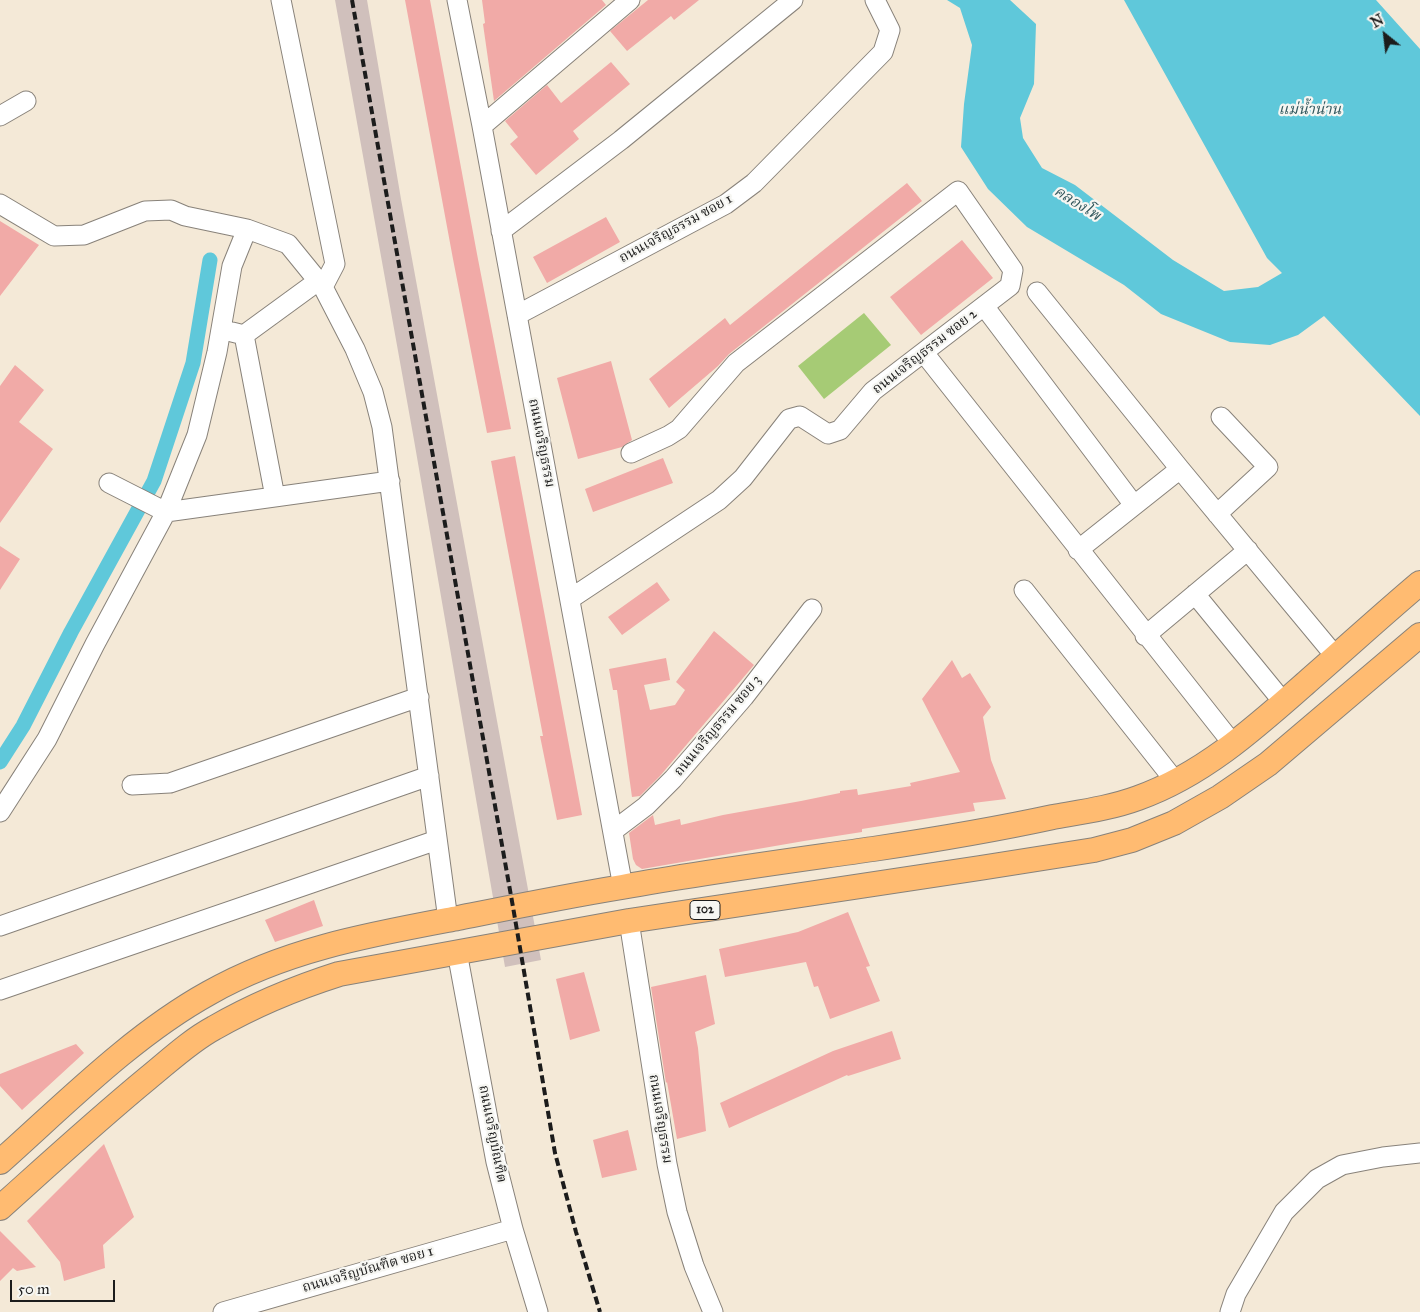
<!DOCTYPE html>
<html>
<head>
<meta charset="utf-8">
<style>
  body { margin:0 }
  #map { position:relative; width:1420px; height:1312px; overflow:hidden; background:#f4e9d7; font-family:"IM FELL Great Primer",serif }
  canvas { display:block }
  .north { position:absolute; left:1360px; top:10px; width:50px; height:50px; -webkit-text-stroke:4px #f6f6f2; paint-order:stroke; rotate:331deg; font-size:14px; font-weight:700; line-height:20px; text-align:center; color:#1c1c1c }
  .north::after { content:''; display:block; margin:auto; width:18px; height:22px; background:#1c1c1c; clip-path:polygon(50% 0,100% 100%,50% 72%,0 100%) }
  .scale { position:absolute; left:10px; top:1280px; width:105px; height:22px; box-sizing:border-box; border:2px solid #1c1c1c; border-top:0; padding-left:6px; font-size:15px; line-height:18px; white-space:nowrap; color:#1c1c1c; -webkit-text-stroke:4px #f6f6f2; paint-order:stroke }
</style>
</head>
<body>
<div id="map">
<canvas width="1420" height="1312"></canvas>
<div class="north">N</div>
<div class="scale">50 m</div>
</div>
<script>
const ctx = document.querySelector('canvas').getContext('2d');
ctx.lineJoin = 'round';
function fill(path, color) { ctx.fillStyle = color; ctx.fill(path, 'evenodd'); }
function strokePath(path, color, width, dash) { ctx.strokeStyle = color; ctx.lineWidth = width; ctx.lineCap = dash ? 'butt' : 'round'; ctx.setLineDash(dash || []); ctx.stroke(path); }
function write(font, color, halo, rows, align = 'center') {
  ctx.font = font + ' "IM FELL Great Primer","Noto Serif Thai",serif'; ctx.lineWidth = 4.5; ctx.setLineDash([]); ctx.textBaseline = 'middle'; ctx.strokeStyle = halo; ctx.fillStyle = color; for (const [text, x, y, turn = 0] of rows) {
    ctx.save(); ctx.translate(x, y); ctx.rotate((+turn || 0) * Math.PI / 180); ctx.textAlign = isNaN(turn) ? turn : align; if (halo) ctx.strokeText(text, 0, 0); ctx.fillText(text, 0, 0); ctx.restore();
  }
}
const industrial = new Path2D(`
  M335 0H367L401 199 541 960 505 967 414 440Z`);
const green = new Path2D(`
  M864 313 891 345 824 399 798 366Z`);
const water = new Path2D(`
  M947 0H1010L1036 24 1034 84 1020 118 1023 138 1042 168 1075 185 1173 260 1224 291 1258 287 1282 273 1267 258 1124 0H1376L1420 49V416L1324 316 1298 335 1270 345 1230 342 1161 314 1124 285 1027 227 988 189 961 147 964 104 972 45 960 8Z`);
const canal = new Path2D(`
  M0 762 23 726 71 632 154 481 193 363 210 260`);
const building = new Path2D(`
  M405 0H430L477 254 511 429 487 433 453 259Z
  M482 0H602L606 5 494 101 483 24 485 23Z
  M648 0H699L674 20 671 16 627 51 610 31Z
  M611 62 630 84 573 131 579 139 536 175 510 144 518 137 505 121 547 85 561 103Z
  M907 183 922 201 729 354 718 366 669 408 649 379 725 318 730 325Z
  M606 217 620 242 547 283 533 257Z
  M0 221 39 245 0 296Z
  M962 240 993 278 921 335 890 297Z
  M611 361 632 440 622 447 578 459 557 378Z
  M15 365 44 390 19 422 53 449 0 523V386Z
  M515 456 582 815 557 820 540 736H543L491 461Z
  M663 458 673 483 593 512 585 489Z
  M0 546 20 559 0 590Z
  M657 582 670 600 622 635 608 617Z
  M714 631 754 665 660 776 640 796 632 797 617 690H613L609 669 666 658 670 680 644 685 650 710 675 705 685 690 676 682Z
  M952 660 962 678 970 673 991 707 983 717 991 760 1006 799 973 803 975 811 862 829V832L804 841 642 869 636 865 633 859 629 833 653 815 655 825 680 819 681 825 723 815 801 801 840 793V791L857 789 858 795 911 786 910 783 960 772 922 699Z
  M314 900 323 926 275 942 265 920Z
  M848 912 870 966 866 967 880 1001 830 1019 818 986 814 987 806 962 725 977 719 949 798 932Z
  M584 972 600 1031 570 1040 556 979Z
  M706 975 715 1024 695 1032 698 1048 706 1131 677 1139 667 1082 666 1083 651 987Z
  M892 1031 901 1059 848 1076 847 1075 729 1128 720 1103 833 1051Z
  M76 1044 84 1053 22 1110 0 1086V1074Z
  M628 1130 637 1170 602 1178 593 1140Z
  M104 1144 134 1217 103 1245 105 1268 64 1281 60 1262 27 1221Z
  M0 1231 36 1267 17 1271 13 1268 0 1281Z`);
const minor = new Path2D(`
  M281 0 335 264 323 287
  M457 0 482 126 623 887
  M0 116 26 101
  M482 126 630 0
  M0 204 54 236 84 235 145 211 171 210 185 216 247 229 288 244 323 287 355 349 373 392 382 427 448 920
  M501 231 621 140 793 0
  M1037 292 1180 469 1336 657
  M984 306 1134 505
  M517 315 726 204 754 183 883 52 890 30 875 0
  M232 332 244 335 318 281
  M244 335 275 497
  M924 353 1233 744
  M109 483 166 512 390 481
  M1217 514 1268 467 1221 417
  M1078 550 1180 469
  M1024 590 1175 781
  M1195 594 1284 703
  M570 599 719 500 743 478 789 419 800 416 828 434 840 430 873 391 1010 286 1013 270 958 191 736 363 679 429 668 436 631 453
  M1145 636 1248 550
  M132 785 170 783 419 697
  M0 812 47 739 95 644 166 512 197 435 217 352 232 266 247 229
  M613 831 646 806 673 779 744 697 812 609
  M629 921 667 1164 677 1212 694 1266 713 1312
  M0 926 429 776
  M457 952 496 1162 513 1229 538 1312
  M0 990 437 840
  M223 1312 513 1229
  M1230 1312 1236 1294 1284 1212 1317 1179 1342 1165 1383 1157 1420 1153`);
const major = new Path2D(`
  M0 1162C65 1104 133 1035 209 993 286 949 373 934 458 918 513 907 567 896 622 887 705 872 789 861 873 849 933 840 993 830 1053 817 1081 812 1111 808 1138 798 1203 775 1256 727 1307 682 1345 649 1382 615 1420 583
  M0 1208C49 1164 97 1120 148 1078 169 1061 190 1041 214 1028 254 1005 295 988 339 974L629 921 980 868 1094 850 1132 840 1174 823 1220 797 1268 764 1420 635`);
const rail = new Path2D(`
  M352 0 513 907 555 1153 576 1232 600 1312`);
const shields = [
  [705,910,30]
];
const shieldNames = [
  ["102",705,910]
];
const streetNames = [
  ["ถนนเจริญธรรม ซอย 1",676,229,-29],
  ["ถนนเจริญธรรม ซอย 2",925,352,-38],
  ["ถนนเจริญธรรม",541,443,79],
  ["ถนนเจริญธรรม ซอย 3",718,726,-50],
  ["ถนนเจริญธรรม",660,1119,81],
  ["ถนนเจริญบัณฑิต",492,1134,79],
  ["ถนนเจริญบัณฑิต ซอย 1",368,1270,-16]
];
const waterNames = [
  ["แม่น้ำน่าน",1310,110],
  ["คลองโพ",1077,204,32]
];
fill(industrial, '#d0c0bc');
fill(green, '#a6cb75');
fill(water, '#5fc8da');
strokePath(canal, '#5fc8da', 15);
fill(building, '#f1aaa7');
strokePath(minor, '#88827a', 21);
strokePath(major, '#88827a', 26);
strokePath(minor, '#fff', 19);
strokePath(major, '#ffbb71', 24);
strokePath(rail, '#1c1c1c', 4, [8, 4]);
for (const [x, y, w] of shields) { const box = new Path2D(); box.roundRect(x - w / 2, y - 9.5, w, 19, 4); ctx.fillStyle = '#f6f6f2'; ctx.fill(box); strokePath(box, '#1c1c1c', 1); }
write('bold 12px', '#1c1c1c', null, shieldNames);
write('14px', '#1c1c1c', '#f6f6f2', streetNames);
write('italic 15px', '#33585e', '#f6f6f2', waterNames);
</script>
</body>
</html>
